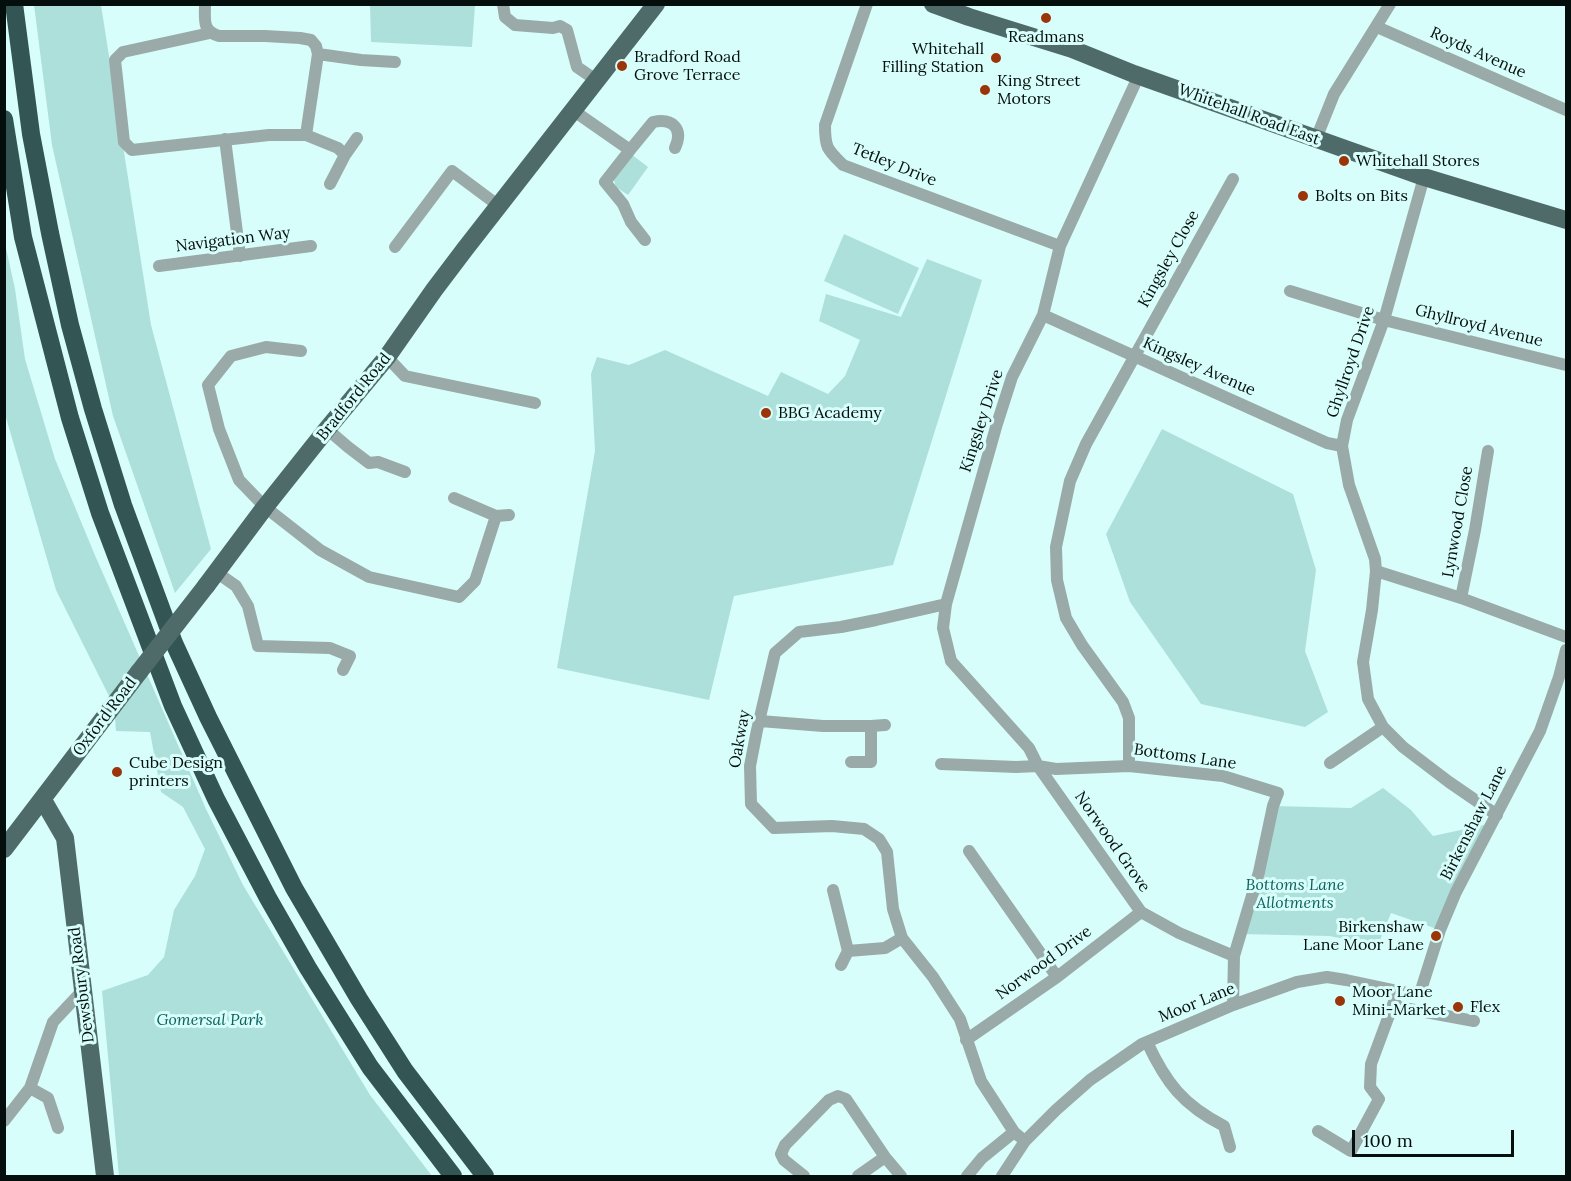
<!DOCTYPE html>
<html>
<head>
<meta charset="utf-8">
<style>
  body { margin:0 }
  #map { position:relative; width:1571px; height:1181px; overflow:hidden; background:#d7fefa; font-family:Lora,serif }
  canvas { display:block }
  .frame { position:absolute; inset:0; border:6px solid #030e0d; pointer-events:none }
  .scale { position:absolute; left:1352px; top:1130px; width:162px; height:27px; box-sizing:border-box; border:3px solid #030e0d; border-top:0; padding-left:8px; font-size:18px; line-height:21px; white-space:nowrap; color:#030e0d; -webkit-text-stroke:4px #d7fefa; paint-order:stroke }
</style>
</head>
<body>
<div id="map">
<canvas width="1571" height="1181"></canvas>
<div class="frame"></div>
<div class="scale">100 m</div>
</div>
<script>
const ctx = document.querySelector('canvas').getContext('2d');
ctx.lineJoin = 'round';
function fill(path, color) { ctx.fillStyle = color; ctx.fill(path, 'evenodd'); }
function strokePath(path, color, width, dash) { ctx.strokeStyle = color; ctx.lineWidth = width; ctx.lineCap = dash ? 'butt' : 'round'; ctx.setLineDash(dash || []); ctx.stroke(path); }
function write(font, color, halo, rows, align = 'center') {
  ctx.font = font + ' Lora,serif'; ctx.lineWidth = 6; ctx.setLineDash([]); ctx.textBaseline = 'middle'; ctx.strokeStyle = halo; ctx.fillStyle = color; for (const [text, x, y, turn = 0] of rows) {
    ctx.save(); ctx.translate(x, y); ctx.rotate((+turn || 0) * Math.PI / 180); ctx.textAlign = isNaN(turn) ? turn : align; if (halo) ctx.strokeText(text, 0, 0); ctx.fillText(text, 0, 0); ctx.restore();
  }
}
const green = new Path2D(`
  M34 5H101L151 325 211 549 175 593 113 416 52 145Z
  M370 5H475L472 47 371 42Z
  M631 154 648 167 628 195 616 187 613 177Z
  M844 234 919 268 898 314 824 281Z
  M4 239 15 289 25 359 55 459 94 553 206 809 243 885 370 1095 432 1176H119L102 991 148 975 164 957 174 910 195 876 205 849 183 807 161 792 150 732 116 731 114 706 56 590 5 414Z
  M927 259 982 280 893 565 734 596 709 700 557 668 595 451 591 374 597 357 629 365 665 350 768 396 781 372 828 394 845 376 860 340 819 321 826 294 901 317Z
  M1162 429 1293 494 1316 570 1305 651 1328 712 1305 727 1201 704 1130 602 1106 534Z
  M1383 788 1411 810 1433 836 1493 823 1440 930 1391 913 1378 945 1329 936 1240 934 1273 806 1351 808Z`);
const street = new Path2D(`
  M205 4C205 20 202 31 219 36H265L300 38 311 40 316 46 318 54 306 135
  M503 4 505 17 515 25 553 28 560 26 567 30 577 67 596 80
  M867 4 825 125C825 148 827 149 843 165L1060 246
  M1377 27 1566 110
  M210 33 123 52 115 60 124 142 132 150 269 135H306L338 148 345 155 330 184
  M318 54 361 60 395 62
  M1139 75 1060 246 1043 315 1012 377 996 427 946 604 943 628 951 661 1029 748 1038 766 1141 912 1179 933 1234 956
  M574 111 630 150 653 122C672 118 684 128 675 148
  M225 139 240 256
  M1316 139 1334 94 1390 4
  M630 150 605 182 623 204 631 222 645 240
  M345 155 357 138
  M1424 177 1384 320 1347 420 1342 446 1349 485 1375 559 1376 571 1461 598 1566 637
  M395 247 452 171 499 206
  M159 266 311 246
  M1290 291 1384 320 1566 365
  M1043 315 1327 443 1342 446
  M301 351 266 347 231 356 208 385 219 429 239 480 265 507 320 550 369 577 459 597 475 581 496 516 454 498
  M387 357 405 376 535 403
  M327 429 348 447 369 463 378 462 405 472
  M496 516 509 515
  M1376 571 1372 610 1363 662 1368 699 1383 727 1403 747 1449 782 1497 815
  M216 572 236 586 248 606 258 646 330 648 350 656 343 670
  M1461 598 1475 530 1488 451
  M946 604 876 620 841 627 799 632 775 653 757 730 750 766 751 804 774 828 832 826 864 829 879 839 887 852 893 909 902 938 933 977 960 1019 981 1081 1014 1132
  M760 721 823 726H871V762H851
  M871 726 885 725
  M1330 763 1383 727
  M941 764 1016 767 1038 766 1056 769 1129 766 1223 776 1278 793 1273 806 1259 872 1234 956 1233 1005
  M1129 766V718L1123 702 1082 645 1066 618 1057 580 1056 547 1070 481 1086 444 1233 179
  M969 851 1057 977
  M833 890 848 951 885 948 902 938
  M841 965 848 951
  M1398 991 1412 994 1421 990 1440 930 1456 892 1540 731 1559 677 1566 650
  M1393 1006 1474 1021
  M966 1040 1057 977 1141 912
  M1147 1042C1166 1083 1183 1105 1224 1126L1230 1147
  M30 1088 48 1098 58 1128
  M4 1121 30 1088 53 1022 83 990
  M804 1176 784 1160 781 1154 785 1145 829 1100 838 1096 846 1099 885 1157 901 1176
  M858 1176 885 1157
  M967 1176 982 1158 1014 1132 1020 1137
  M1002 1176 1025 1141 1056 1110 1090 1080 1142 1044 1233 1005 1297 982 1327 977 1346 980 1398 991 1371 1064 1370 1087 1379 1099 1351 1151 1318 1131`);
const primary = new Path2D(`
  M933 4 969 17 1072 49 1134 74 1424 177 1566 220
  M206 586 265 507 327 429 387 357 434 290 465 249 656 4
  M43 800 65 838 105 1176
  M4 849 139 672`);
const highway = new Path2D(`
  M14 4 31 134 50 233 70 325 93 409 123 505 174 643 208 717 294 888 359 999 405 1071 485 1176
  M4 119 23 237 70 418 100 513 173 706 216 799 268 898 308 968 370 1067 453 1176`);
const primaryBridge = new Path2D(`
  M139 672 206 586`);
const markers = [
  [1046,18,6,"#9b3509"],
  [996,58,6,"#9b3509"],
  [622,66,6,"#9b3509"],
  [985,90,6,"#9b3509"],
  [1344,161,6,"#9b3509"],
  [1303,196,6,"#9b3509"],
  [766,413,6,"#9b3509"],
  [117,772,6,"#9b3509"],
  [1436,936,6,"#9b3509"],
  [1340,1001,6,"#9b3509"],
  [1458,1007,6,"#9b3509"]
];
const poiNames = [
  ["Readmans",1046,37,"center"],
  ["Whitehall",984,49,"right"],
  ["Filling Station",984,67,"right"],
  ["Bradford Road",634,57],
  ["Grove Terrace",634,75],
  ["King Street",997,81],
  ["Motors",997,99],
  ["Whitehall Stores",1356,161],
  ["Bolts on Bits",1315,196],
  ["BBG Academy",778,413],
  ["Cube Design",129,763],
  ["printers",129,781],
  ["Birkenshaw",1424,927,"right"],
  ["Lane Moor Lane",1424,945,"right"],
  ["Moor Lane",1352,992],
  ["Mini-Market",1352,1010],
  ["Flex",1470,1007]
];
const streetNames = [
  ["Royds Avenue",1478,53,24],
  ["Whitehall Road East",1249,115,20],
  ["Tetley Drive",894,165,22],
  ["Navigation Way",233,240,-7],
  ["Kingsley Close",1169,259,-61],
  ["Ghyllroyd Avenue",1479,326,14],
  ["Ghyllroyd Drive",1351,362,-71],
  ["Kingsley Avenue",1199,367,24],
  ["Bradford Road",354,397,-51],
  ["Kingsley Drive",982,421,-72],
  ["Lynwood Close",1458,522,-80],
  ["Oxford Road",105,717,-53],
  ["Oakway",740,739,-80],
  ["Bottoms Lane",1185,757,8],
  ["Birkenshaw Lane",1474,823,-63],
  ["Norwood Grove",1112,842,55],
  ["Norwood Drive",1044,963,-36],
  ["Dewsbury Road",82,985,-97],
  ["Moor Lane",1197,1003,-22]
];
const parkNames = [
  ["Bottoms Lane",1295,885],
  ["Allotments",1295,903],
  ["Gomersal Park",210,1020]
];
fill(green, '#ade0db');
strokePath(street, '#9aaaa8', 12);
strokePath(primary, '#4f6b69', 18);
strokePath(highway, '#335553', 18);
strokePath(primaryBridge, '#4f6b69', 18);
for (const [x, y, r, color] of markers) { const dot = new Path2D(); dot.arc(x, y, r, 0, 2 * Math.PI); ctx.fillStyle = color; ctx.fill(dot); strokePath(dot, '#d7fefa', 2); }
write('16px', '#030e0d', '#d7fefa', poiNames, 'left');
write('16px', '#030e0d', '#d7fefa', streetNames);
write('italic 16px', '#0e615d', '#d7fefa', parkNames);
</script>
</body>
</html>
